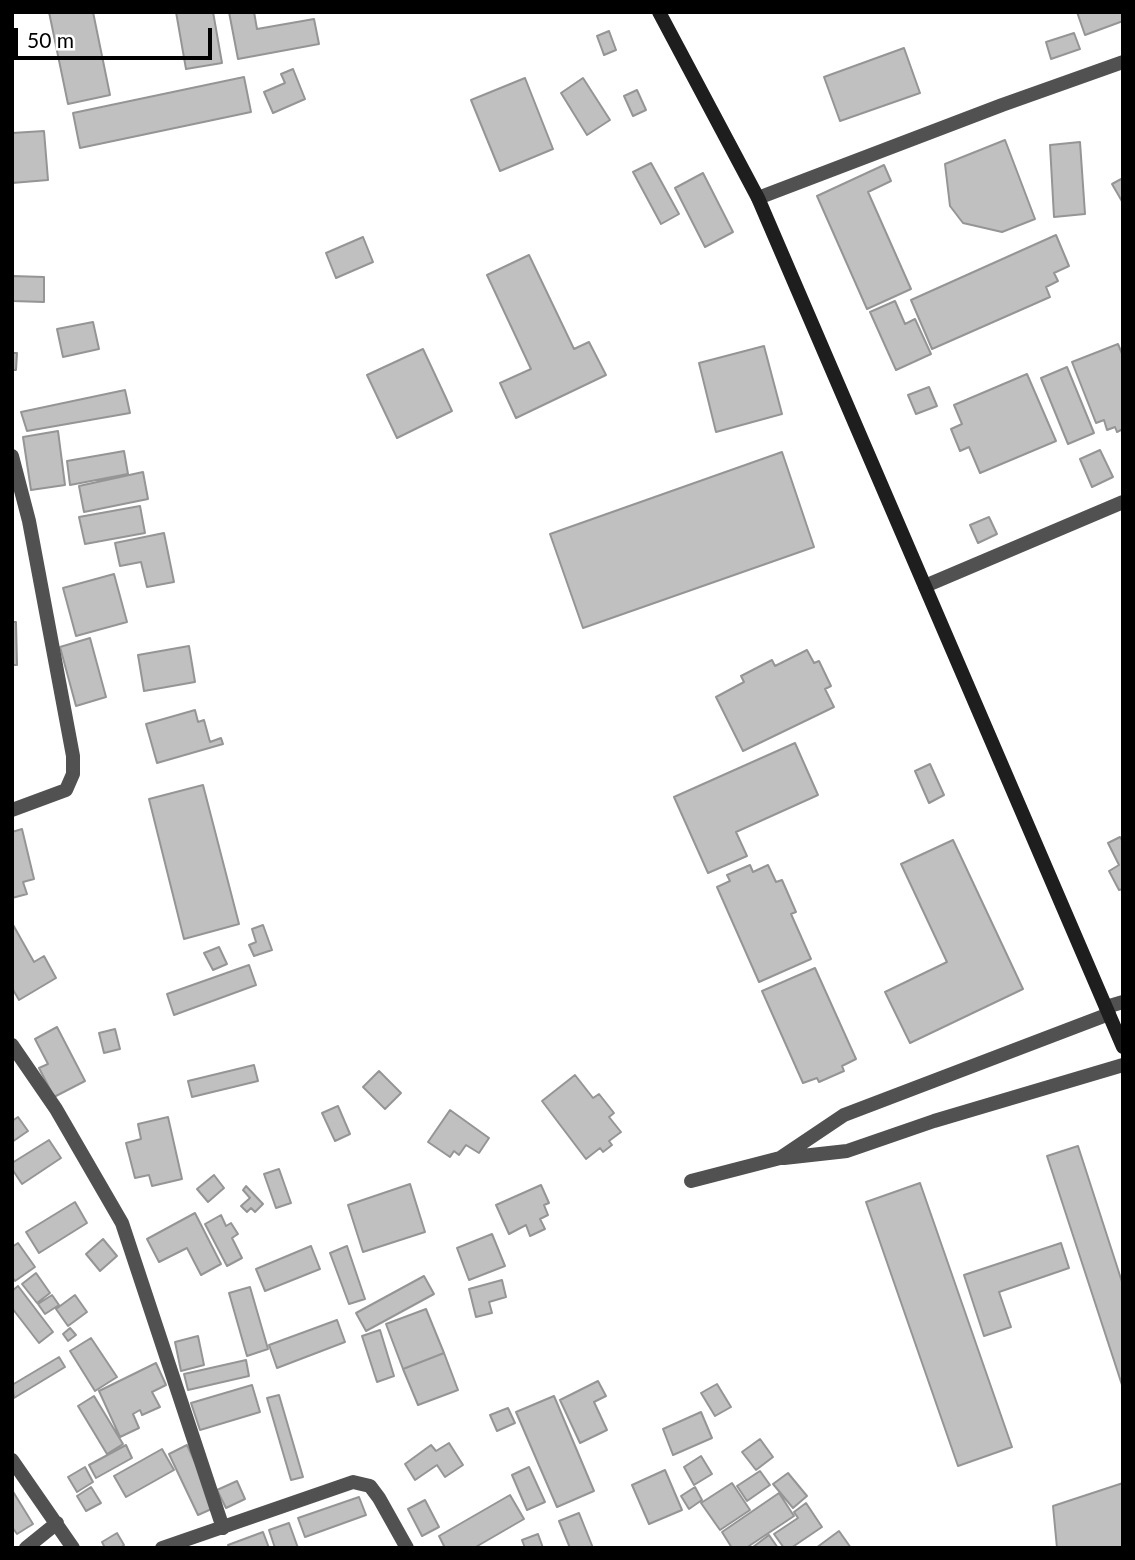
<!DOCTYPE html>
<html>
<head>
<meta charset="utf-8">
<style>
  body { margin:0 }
  #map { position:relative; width:1135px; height:1560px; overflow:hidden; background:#fff; font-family:Lato,sans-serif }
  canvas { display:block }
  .frame { position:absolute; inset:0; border:14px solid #000; pointer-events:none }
  .scale { position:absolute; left:14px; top:28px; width:198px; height:32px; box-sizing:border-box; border:4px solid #000; border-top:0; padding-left:9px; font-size:21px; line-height:24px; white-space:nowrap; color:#000; -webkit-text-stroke:5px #fff; paint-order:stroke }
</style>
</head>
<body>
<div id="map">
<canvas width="1135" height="1560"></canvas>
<div class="frame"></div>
<div class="scale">50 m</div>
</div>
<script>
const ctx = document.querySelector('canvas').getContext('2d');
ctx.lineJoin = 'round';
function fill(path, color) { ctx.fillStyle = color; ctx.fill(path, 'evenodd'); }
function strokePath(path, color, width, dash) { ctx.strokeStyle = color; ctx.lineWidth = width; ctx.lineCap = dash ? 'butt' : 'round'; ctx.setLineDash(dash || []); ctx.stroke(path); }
const building = new Path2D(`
  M49 12H93L110 95 68 104Z
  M176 12H213L222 63 186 69Z
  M229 12H254L257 29 314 19 319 44 238 59Z
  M1077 12H1123V21L1085 35Z
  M609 31 616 50 604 55 597 36Z
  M1074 33 1080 49 1051 59 1046 42Z
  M904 48 920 93 840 121 824 77Z
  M293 69 305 99 273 113 264 92 285 83 281 74Z
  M244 77 251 112 80 148 73 113Z
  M525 78 553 149 500 171 471 100Z
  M583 78 610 120 587 135 561 93Z
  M637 90 646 110 633 116 624 96Z
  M44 131 48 180 12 183V133Z
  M1005 140 1035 219 1002 232 963 223 950 206 945 164Z
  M1080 142 1085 214 1054 217 1050 145Z
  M651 163 679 214 661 224 633 172Z
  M884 165 891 181 868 192 911 289 867 309 817 196Z
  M703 173 733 232 705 247 675 188Z
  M1123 178V203L1112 184Z
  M1056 235 1069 266 1054 273 1058 281 1046 287 1050 297 932 349 911 300Z
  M363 237 373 262 336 278 326 253Z
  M529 255 574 349 589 342 606 375 516 418 500 383 531 369 487 275Z
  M12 276 44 277V302L12 301Z
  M895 301 905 324 915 319 931 354 896 370 870 312Z
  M93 322 99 349 63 357 57 329Z
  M1118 344 1123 356V429L1117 432 1115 427 1107 430 1104 420 1096 423 1072 362Z
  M764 346 782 414 716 432 699 363Z
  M423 349 452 411 397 438 367 375Z
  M12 353H17L16 370H12Z
  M1067 367 1094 433 1068 444 1041 378Z
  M1027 374 1056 441 980 473 969 447 960 451 951 429 962 424 954 405Z
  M929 387 937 406 916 414 908 395Z
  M125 390 130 413 27 431 21 412Z
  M58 431 65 485 31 490 23 437Z
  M1100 450 1113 477 1092 487 1080 459Z
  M124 451 128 474 70 485 67 461Z
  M782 452 814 547 583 628 550 534Z
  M143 472 148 499 84 512 79 486Z
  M140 506 145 533 85 544 79 517Z
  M989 517 997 534 978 543 970 525Z
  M164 533 174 582 147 587 141 562 120 566 115 543Z
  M114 574 127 622 76 636 63 588Z
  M12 622H16L17 665H12Z
  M90 638 106 697 76 706 60 647Z
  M189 646 195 682 144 691 138 655Z
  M807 650 814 663 819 661 831 686 825 689 834 707 743 751 716 697 744 682 741 676 772 660 775 666Z
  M195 710 198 722 204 720 210 742 221 738 223 744 157 763 146 724Z
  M795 743 818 795 736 832 747 856 708 873 674 797Z
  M930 764 944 795 929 803 915 771Z
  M203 785 239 924 184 939 149 799Z
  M22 829 34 879 23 882 27 894 12 898V832Z
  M1120 837 1123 842V889L1119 890 1109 871 1119 865 1108 843Z
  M953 840 1023 989 910 1043 885 992 947 962 901 864Z
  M750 865 753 872 768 865 776 882 782 880 796 912 791 914 811 959 759 982 717 887 730 881 727 875Z
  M12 923 34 962 44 956 56 978 19 1000 12 988Z
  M263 925 272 950 254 956 249 945 256 942 252 929Z
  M219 947 227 964 213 970 204 953Z
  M249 965 256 985 174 1015 167 994Z
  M815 968 856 1059 842 1066 844 1071 819 1082 817 1078 803 1083 762 991Z
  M57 1027 85 1081 54 1097 39 1068 48 1064 35 1039Z
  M115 1029 120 1049 104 1053 99 1033Z
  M254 1065 258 1081 192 1097 188 1081Z
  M379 1071 401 1093 385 1109 363 1087Z
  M575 1075 593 1098 599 1094 614 1113 609 1117 621 1132 609 1141 612 1145 603 1152 600 1148 586 1159 542 1101Z
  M338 1106 350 1134 335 1141 322 1113Z
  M450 1110 489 1138 479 1153 466 1145 459 1155 454 1151 450 1157 428 1142Z
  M18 1117 28 1131 12 1142V1121Z
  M168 1117 182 1179 152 1186 149 1175 135 1178 126 1143 141 1139 138 1124Z
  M49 1140 61 1158 22 1184 12 1169V1163Z
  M1078 1146 1123 1285V1388L1047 1156Z
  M279 1169 291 1203 276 1208 264 1174Z
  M214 1175 224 1188 208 1202 197 1189Z
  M920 1183 1012 1447 958 1466 866 1202Z
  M410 1184 425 1232 363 1252 348 1205Z
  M541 1185 549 1203 544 1205 548 1215 540 1219 545 1229 530 1236 526 1225 509 1234 496 1205Z
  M246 1186 263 1204 255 1212 251 1208 247 1212 241 1206 250 1198 243 1190Z
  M75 1202 87 1223 39 1253 26 1232Z
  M195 1213 221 1264 201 1275 187 1248 159 1262 147 1239Z
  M221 1215 226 1226 231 1223 238 1234 232 1238 242 1258 227 1266 205 1224Z
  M492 1234 505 1266 469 1280 457 1248Z
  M103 1239 117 1256 100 1271 86 1254Z
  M18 1243 35 1267 15 1281 12 1277V1247Z
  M1061 1243 1069 1268 999 1292 1011 1327 984 1336 964 1275Z
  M311 1246 320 1269 265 1291 256 1269Z
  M347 1246 365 1299 349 1304 330 1253Z
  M36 1273 50 1293 37 1303 22 1284Z
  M424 1276 434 1294 366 1331 356 1313Z
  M502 1280 506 1297 489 1302 492 1313 476 1317 469 1289Z
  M18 1286 53 1332 39 1343 12 1308V1291Z
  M250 1287 268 1349 247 1356 229 1293Z
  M52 1295 59 1305 45 1314 38 1304Z
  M75 1295 87 1312 68 1326 56 1309Z
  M426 1309 444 1353 403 1369 386 1324Z
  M337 1320 345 1342 277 1368 269 1345Z
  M70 1328 76 1335 68 1341 63 1334Z
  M380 1330 394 1376 377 1382 362 1336Z
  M198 1336 204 1365 181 1371 175 1342Z
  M91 1338 117 1377 95 1391 70 1351Z
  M444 1353 458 1390 418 1405 403 1369Z
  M59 1357 65 1367 14 1398 12 1385Z
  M246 1360 249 1376 188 1390 184 1374Z
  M156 1363 166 1385 152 1392 160 1407 142 1415 140 1410 133 1414 139 1428 120 1437 99 1391Z
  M598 1381 606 1396 594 1402 607 1430 580 1443 560 1400Z
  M717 1384 731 1407 715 1416 701 1393Z
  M252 1385 260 1412 200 1430 191 1403Z
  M279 1395 303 1477 291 1480 267 1398Z
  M94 1396 123 1444 107 1454 78 1406Z
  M554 1396 594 1491 557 1507 516 1412Z
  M508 1408 515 1423 497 1431 490 1415Z
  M701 1412 712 1438 673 1455 663 1429Z
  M760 1439 773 1457 756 1470 742 1452Z
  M449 1443 463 1465 445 1477 437 1465 415 1480 405 1464 431 1445 436 1451Z
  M126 1445 132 1458 96 1478 89 1465Z
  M187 1445 216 1507 198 1515 169 1454Z
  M162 1449 174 1470 126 1497 114 1476Z
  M701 1456 712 1474 694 1485 684 1467Z
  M85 1467 93 1482 77 1492 68 1477Z
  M529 1467 545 1502 527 1510 512 1475Z
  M665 1470 682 1510 649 1524 632 1485Z
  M760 1471 770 1485 747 1501 737 1486Z
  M788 1473 807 1496 793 1508 773 1484Z
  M237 1481 245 1499 226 1508 217 1490Z
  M732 1483 750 1510 720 1530 701 1503Z
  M1123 1483V1548H1057L1053 1506Z
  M91 1487 101 1503 86 1511 77 1496Z
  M695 1487 702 1500 689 1509 681 1496Z
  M12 1490 33 1524 17 1534 12 1527Z
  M779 1493 794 1516 746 1548H732L722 1532Z
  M510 1495 524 1519 474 1548H445L439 1536Z
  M359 1497 366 1515 305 1537 298 1518Z
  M425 1500 439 1527 422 1536 408 1509Z
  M806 1503 822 1527 791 1548H784L774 1534 798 1518 794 1512Z
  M579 1513 593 1548H570L559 1521Z
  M289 1523 298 1548H275L269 1530Z
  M839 1531 851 1548H816Z
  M263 1532 269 1548H229L228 1545Z
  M117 1533 124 1545 121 1548H105L102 1542Z
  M538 1534 543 1548H525L522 1540Z
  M769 1535 778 1548H754L753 1547Z`);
const lane = new Path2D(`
  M1106 1007 1123 1002
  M784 1158 847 1151 934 1121 1123 1065
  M691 1181 780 1158 844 1115 1109 1014`);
const street = new Path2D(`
  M758 198 1002 105 1123 62
  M12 456 29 521 73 756V774L66 790 12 810
  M925 586 1123 502
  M12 1045 56 1109 122 1223 223 1528
  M12 1460 73 1548
  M26 1548 57 1523
  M162 1548 353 1482 370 1486 379 1498 407 1548`);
const secondary = new Path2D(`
  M659 12 758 198 1123 1047`);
fill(building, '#c0c0c0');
strokePath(building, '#959595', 2);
strokePath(lane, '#515151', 14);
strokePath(street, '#515151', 14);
strokePath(secondary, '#1e1e1e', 14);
</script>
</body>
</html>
